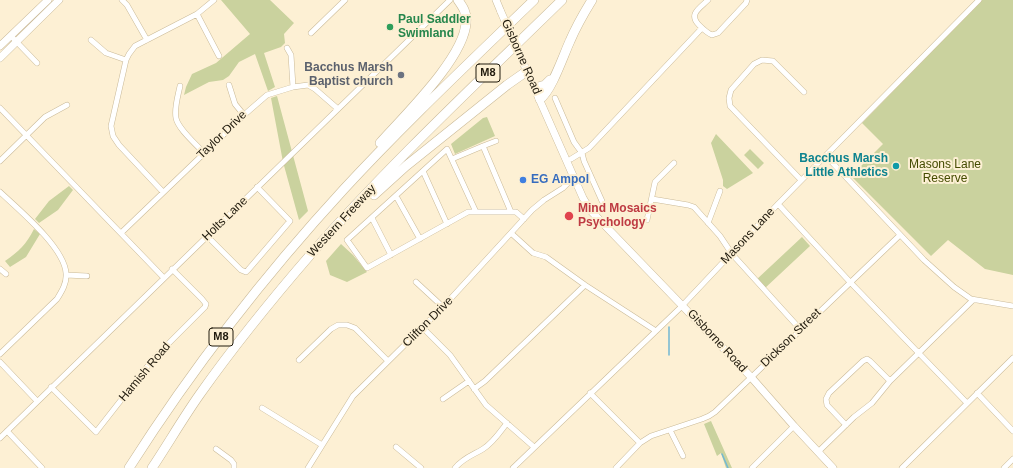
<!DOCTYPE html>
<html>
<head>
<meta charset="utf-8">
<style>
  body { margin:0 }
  canvas { display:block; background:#fdf0d4 }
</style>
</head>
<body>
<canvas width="1013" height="468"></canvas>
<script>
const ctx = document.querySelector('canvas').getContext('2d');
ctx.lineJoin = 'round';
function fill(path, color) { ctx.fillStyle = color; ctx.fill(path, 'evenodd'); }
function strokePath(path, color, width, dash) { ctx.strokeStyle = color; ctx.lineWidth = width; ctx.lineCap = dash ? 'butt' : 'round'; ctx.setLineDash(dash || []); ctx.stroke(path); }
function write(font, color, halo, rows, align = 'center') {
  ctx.font = font + ' Arial,sans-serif'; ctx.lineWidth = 4; ctx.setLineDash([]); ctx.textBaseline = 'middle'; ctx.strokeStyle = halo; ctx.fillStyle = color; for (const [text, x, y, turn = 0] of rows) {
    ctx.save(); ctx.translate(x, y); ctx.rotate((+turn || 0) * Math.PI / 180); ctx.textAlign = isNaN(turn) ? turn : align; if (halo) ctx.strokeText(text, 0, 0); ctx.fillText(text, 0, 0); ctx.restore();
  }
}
const green = new Path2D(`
  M221 0H270L294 23 284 34 285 43 281 47 264 53 275 87 268 91 255 54 239 62 229 76 223 80 209 82 184 95 186 87 192 74 216 63 250 34Z
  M982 0H1013V275L985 269 948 240 931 256 851 176 883 144 862 123Z
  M277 96 308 211 299 220 283 162 271 98Z
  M487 117 495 136 455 154 451 144 483 118Z
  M716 134 753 173 727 189 723 186V180L711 143Z
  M750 149 764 163 758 169 744 155Z
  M69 186 73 190 58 210 39 223 35 219 49 201Z
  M34 229 40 234 26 257 10 267 5 261C19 251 26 245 34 229Z
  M802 237 810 246 764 289 756 280Z
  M341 244 353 255 367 272 347 282 330 275 326 261Z
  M711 421 732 468H726L721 453 717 456 704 424Z`);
const stream = new Path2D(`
  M669 327V355
  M722 454 728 468`);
const street = new Path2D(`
  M122 0 127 5 147 40
  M708 0C700 8 688 14 699 25 703 29 707 33 712 35L718 33 746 3 747 0
  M197 14 219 56
  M311 33 345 0
  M11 36 37 63
  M91 40 106 53 126 60
  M287 48 291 55 293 87
  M229 85 235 104 244 115
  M180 86C178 96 174 108 176 118 178 129 196 144 204 153
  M555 98 574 142 582 153 584 161 602 201
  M0 108 164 278
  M483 146 496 141
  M826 156 924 260 954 287 971 299 1013 306
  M452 159 483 146 511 212
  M571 159 589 148 702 28
  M0 161 45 117 67 105
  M423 171 447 224
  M801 180 730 106 729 98 731 90 754 64 762 60 773 61 804 92
  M0 192C19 210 64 247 66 273 67 283 62 291 57 299L0 354
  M163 192 119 145 113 136 111 126 126 60 129 54 135 46 197 14 214 0
  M396 196 420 239
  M652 199 688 205 694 207 720 236 732 254 800 329
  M778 204 850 282 967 403
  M476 212 447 149 347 240 367 268 468 212H516L524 219
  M372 218 391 255
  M647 220 655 182 674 163
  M708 223 720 191
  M121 233 244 115 267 95 293 87 308 85 315 89 338 109
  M511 233 533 253 546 257 585 285 656 331
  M207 236 241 270 246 272 248 270 290 221 257 187
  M0 269 6 274
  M66 275 87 276
  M416 282 443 307
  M423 328 450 355 486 405 534 447
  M299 360 331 329 338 325H347L355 328 388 361
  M0 362 37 401
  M51 387 96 432 154 358 205 307 206 304 202 299 172 269
  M474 389 485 381 585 285
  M590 393 640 443
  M977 393 1013 431
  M443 399 469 381
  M262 408 322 445
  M846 425 827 405 826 399 829 393 863 361 867 359 870 361 890 381
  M670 430 683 456
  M7 431 42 468
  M0 438 450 0
  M396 447 421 468
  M216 449 231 460 234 464V468
  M818 452 854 417 872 403 890 381 973 300
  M308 468 353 396 443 307 532 210 544 200 563 188 574 177
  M455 468C463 458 473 455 483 449 493 443 500 432 507 423
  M513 468 680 308 778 204 979 0
  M616 468 640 443 651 436 702 419 709 416 715 412 900 235
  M752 468 794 426
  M902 468 1013 358
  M1004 468 1013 459`);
const secondary = new Path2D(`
  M496 0 501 12
  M0 46 48 0
  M0 58 59 0
  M521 58 583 198 591 211 751 377 794 426 833 468`);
const highway = new Path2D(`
  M535 88 545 85 550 80
  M540 99C552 90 563 56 570 41 576 27 584 13 592 0
  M380 143C404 116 465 57 466 22 467 13 463 7 458 0
  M374 195 406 166 507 85 527 71
  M129 468C192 369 264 276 344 189 404 124 470 62 534 0
  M152 468C168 444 183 418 200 394 234 346 272 299 311 254 389 165 477 83 562 0`);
const secondaryBridge = new Path2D(`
  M501 12 521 58`);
const markers = [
  [390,27,4,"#2e9e5b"],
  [401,75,4,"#6b7280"],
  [896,166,4,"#0f9aa8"],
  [523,180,4,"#3f7fe0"],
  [569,216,5,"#e0444e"]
];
const shields = [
  [488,73,24],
  [221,337,24]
];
const shieldNames = [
  ["M8",488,73],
  ["M8",221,337]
];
const leisureNames = [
  ["Paul Saddler",398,20],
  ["Swimland",398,34]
];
const streetNames = [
  ["Gisborne Road",521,57,66],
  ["Taylor Drive",222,135,-44],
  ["Holts Lane",225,219,-44],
  ["Western Freeway",342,221,-47],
  ["Masons Lane",748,236,-47],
  ["Clifton Drive",428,322,-45],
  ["Dickson Street",791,338,-44],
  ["Gisborne Road",717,341,47],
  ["Hamish Road",145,372,-50]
];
const worshipNames = [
  ["Bacchus Marsh",393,68],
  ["Baptist church",393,82]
];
const cultureNames = [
  ["Bacchus Marsh",888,159],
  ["Little Athletics",888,173]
];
const parkNames = [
  ["Masons Lane",945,165],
  ["Reserve",945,179]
];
const shopNames = [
  ["EG Ampol",531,180]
];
const healthNames = [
  ["Mind Mosaics",578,209],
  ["Psychology",578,223]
];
fill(green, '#cad29e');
strokePath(stream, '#72b8d4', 1.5);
strokePath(street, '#caba98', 6);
strokePath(secondary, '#caba98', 8);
strokePath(highway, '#caba98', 10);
strokePath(street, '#fff', 5);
strokePath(secondary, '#fff', 7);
strokePath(highway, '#fff', 9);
strokePath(secondaryBridge, '#caba98', 8, []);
strokePath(secondaryBridge, '#fff', 7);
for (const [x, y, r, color] of markers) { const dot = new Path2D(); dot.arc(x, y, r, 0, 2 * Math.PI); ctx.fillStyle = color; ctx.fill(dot); strokePath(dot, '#fdf0d4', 1.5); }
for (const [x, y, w] of shields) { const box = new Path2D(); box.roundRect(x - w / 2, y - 9, w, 18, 3); ctx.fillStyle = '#fdf0d4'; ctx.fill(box); strokePath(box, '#201a0d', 1); }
write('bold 11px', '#201a0d', null, shieldNames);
write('bold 12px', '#27864d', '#fdf0d4', leisureNames, 'left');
write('12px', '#201a0d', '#fdf0d4', streetNames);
write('bold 12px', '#5b616d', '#fdf0d4', worshipNames, 'right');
write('bold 12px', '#0d838f', '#fdf0d4', cultureNames, 'right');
write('12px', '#454c02', '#fdf0d4', parkNames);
write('bold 12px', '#366cbe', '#fdf0d4', shopNames, 'left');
write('bold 12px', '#be3a42', '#fdf0d4', healthNames, 'left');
</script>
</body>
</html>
